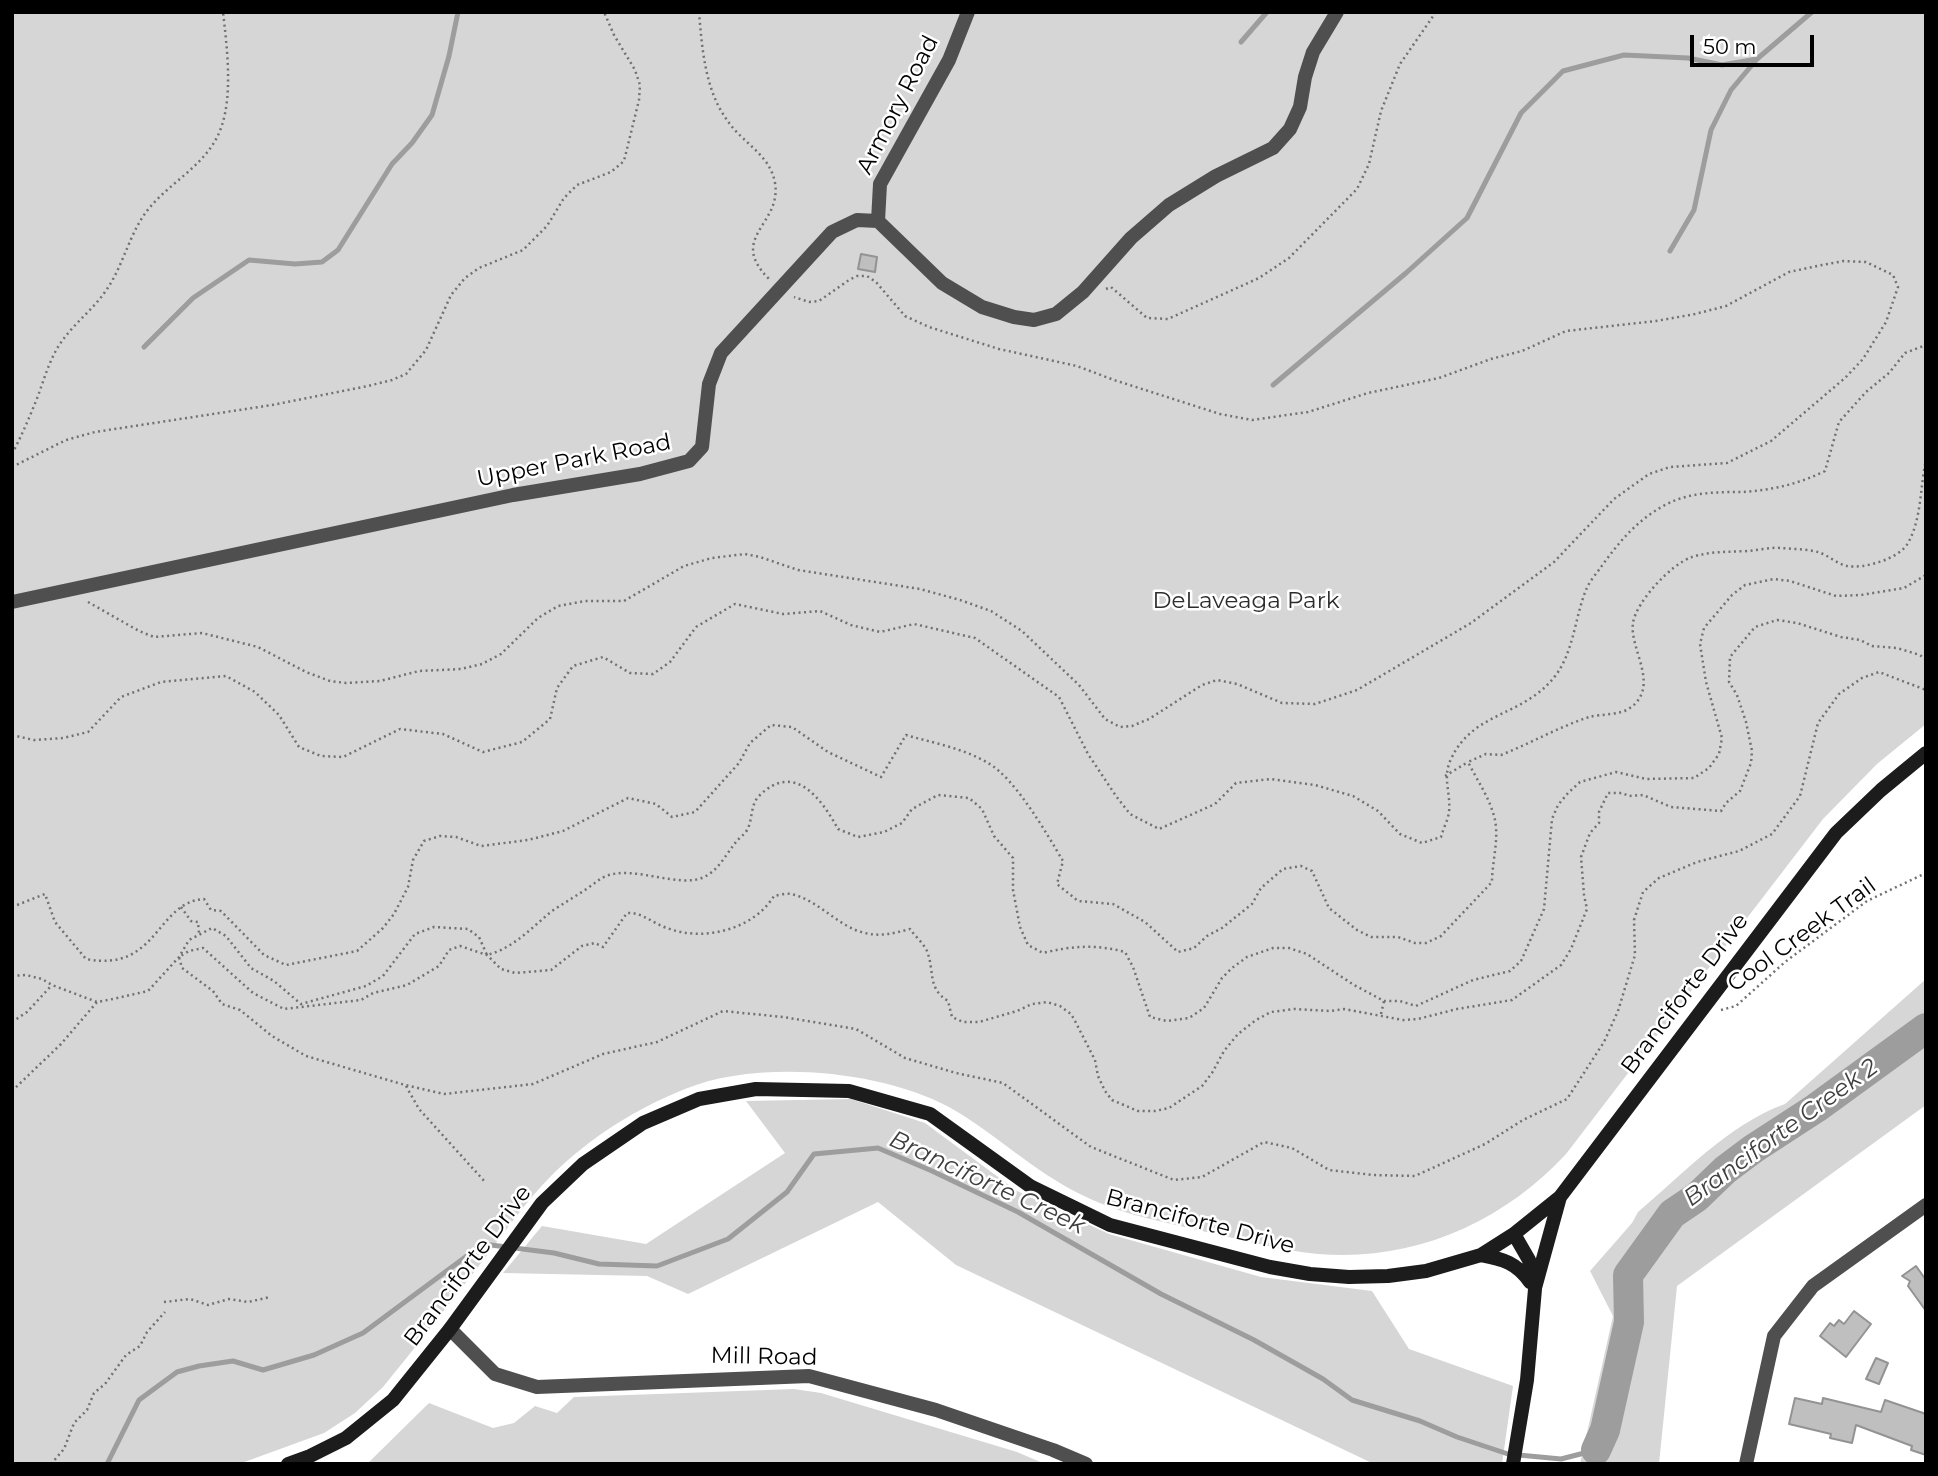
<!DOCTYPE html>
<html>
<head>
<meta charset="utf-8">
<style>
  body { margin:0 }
  #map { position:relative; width:1938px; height:1476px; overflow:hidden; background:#fff; font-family:Montserrat,sans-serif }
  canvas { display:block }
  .frame { position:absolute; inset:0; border:14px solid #000; pointer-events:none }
  .scale { position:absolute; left:1690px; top:35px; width:124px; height:32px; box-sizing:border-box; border:4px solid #000; border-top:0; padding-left:9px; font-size:21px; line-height:24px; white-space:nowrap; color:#000; -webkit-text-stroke:5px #fff; paint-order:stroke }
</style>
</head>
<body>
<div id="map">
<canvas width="1938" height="1476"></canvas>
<div class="frame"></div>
<div class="scale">50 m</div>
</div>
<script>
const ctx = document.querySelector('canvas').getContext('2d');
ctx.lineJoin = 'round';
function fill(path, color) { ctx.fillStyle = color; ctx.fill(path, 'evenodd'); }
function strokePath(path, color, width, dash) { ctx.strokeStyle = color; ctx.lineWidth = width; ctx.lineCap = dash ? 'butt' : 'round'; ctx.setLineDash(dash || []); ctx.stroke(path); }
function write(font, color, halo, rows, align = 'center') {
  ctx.font = font + ' Montserrat,sans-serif'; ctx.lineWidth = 5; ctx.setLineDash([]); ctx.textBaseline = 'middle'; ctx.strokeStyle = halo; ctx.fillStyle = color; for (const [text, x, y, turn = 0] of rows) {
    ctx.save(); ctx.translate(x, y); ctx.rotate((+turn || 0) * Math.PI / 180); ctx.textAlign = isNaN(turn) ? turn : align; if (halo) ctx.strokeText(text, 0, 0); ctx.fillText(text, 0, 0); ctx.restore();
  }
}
const green = new Path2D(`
  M12 12H1926V724L1877 764 1823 819 1566 1154C1502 1223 1413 1262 1318 1254 1283 1251 1249 1241 1215 1234 1170 1223 1124 1216 1082 1195 1034 1172 995 1133 949 1107 880 1070 758 1059 685 1089 637 1108 589 1138 552 1175 524 1203 502 1236 478 1267 446 1308 415 1348 383 1387L355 1413 324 1433 239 1464H12Z
  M1926 979V1105L1677 1286 1659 1464H1580L1613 1316 1590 1271 1632 1223 1638 1212C1683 1174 1729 1124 1785 1104Z
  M851 1099 925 1123 1017 1191 1109 1234 1261 1277 1372 1291 1409 1349 1513 1386 1502 1464H1374L956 1265 878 1202 688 1294 647 1276 503 1273 542 1226 646 1244 785 1153 746 1101Z
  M794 1389 821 1393 1017 1452 1045 1464H367L429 1403 493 1428 514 1423 535 1406 557 1413 574 1397Z`);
const stream = new Path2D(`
  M1241 42 1267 12
  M1670 251 1694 210 1711 130 1731 90 1757 59 1812 12
  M144 347 193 298 249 260 295 264 322 262 338 250 392 164 412 143 432 115 449 56 458 12
  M1273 385 1406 273 1467 218 1521 113 1563 71 1624 55 1688 58 1722 65 1757 59
  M107 1464 139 1400 177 1372 199 1366 233 1361 263 1370 314 1355 363 1333 483 1244 554 1253 599 1264 657 1266 728 1239 787 1192 814 1154 878 1148 932 1171 1018 1212 1161 1294 1254 1340 1323 1379 1352 1400 1420 1421 1457 1437 1508 1454 1561 1459 1596 1450 1594 1464`);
const river = new Path2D(`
  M1596 1450 1605 1430 1629 1322 1628 1275 1672 1214 1697 1197 1725 1170 1753 1149 1816 1108 1926 1028`);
const building = new Path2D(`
  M861 254 877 257 875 272 858 269Z
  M1916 1266 1926 1280V1311L1908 1286 1910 1281 1902 1276Z
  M1854 1311 1871 1324 1846 1357 1820 1336 1830 1323 1834 1326 1839 1320 1844 1324Z
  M1876 1358 1888 1363 1879 1384 1866 1379Z
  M1795 1398 1822 1404 1823 1398 1881 1412 1885 1400 1926 1414V1455L1911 1450 1912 1446 1856 1425 1852 1443 1830 1438 1831 1434 1789 1424Z`);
const path = new Path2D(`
  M699 12C702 48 705 90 727 120 742 143 770 154 775 183 782 225 727 237 769 279
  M1106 289 1111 287 1147 318 1168 319 1259 278 1289 258 1357 189 1369 164 1381 111 1400 64 1436 12
  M12 454C22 435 30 416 38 396 44 379 49 362 58 347 72 324 95 309 109 286 123 264 129 237 144 215 166 183 207 167 221 128 233 95 227 47 223 12
  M12 467 66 440 95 432 272 405 368 386 392 380 406 374 426 350 451 295 465 278 479 268 523 250 547 226 564 198 577 185 611 172 624 161 639 100 640 85 635 70 614 35 604 12
  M88 602 139 631 154 637 202 633 258 647 306 672 330 681 346 683 380 681 419 671 461 669 482 664 501 654 538 618 558 606 585 601H624L684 566 712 558 745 554 760 557 798 570 920 589 960 600 991 611 1022 631 1079 685 1105 719 1120 727 1132 726 1149 719 1202 685 1217 680 1237 684 1282 703 1315 704 1357 690 1471 623 1554 562 1614 499 1649 474 1670 467 1727 463 1771 441 1845 378 1863 359 1886 322 1898 287 1893 275 1866 262 1844 261 1822 265 1789 272 1726 306 1695 314 1656 321 1566 331 1522 351 1491 359 1439 378 1368 393 1308 412 1252 420 1220 414 1114 380 1077 366 999 349 929 327 905 316 876 282 867 276H857L849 280 819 301 809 302 794 297
  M1926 660 1920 655 1897 648 1872 646 1860 640 1841 637 1797 623 1777 620 1755 627 1730 657 1729 682 1737 695 1746 722 1752 751 1751 763 1740 791 1726 803 1721 811 1671 807 1643 795 1629 796 1622 793H1608L1599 812V823L1590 833 1581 857 1584 895 1587 909 1571 949 1561 965 1512 1000 1457 1009 1418 1019 1403 1020 1344 1009 1330 1011 1294 1009 1271 1012 1256 1020 1238 1034 1224 1051 1212 1073 1202 1086 1169 1108 1155 1111H1138L1112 1100 1105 1091 1098 1076 1095 1060 1075 1021 1071 1014 1060 1006 1047 1002 1032 1004 1017 1011 979 1022H963L952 1017 948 1001C927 988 935 972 927 951 923 943 915 936 910 929 895 933 881 937 865 933 838 927 819 900 791 894 786 893 779 895 774 896 753 930 703 942 667 928 652 923 642 912 627 913L603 947 595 943 582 946 551 970 515 973 501 969 487 955 460 946 449 950 439 966 407 985 373 993 361 1000 284 1009 253 993 203 948 189 951 179 957 182 968 213 991 222 1004 240 1010 272 1036 306 1056 405 1085 444 1094 533 1084 603 1054 657 1042 723 1011 783 1017 856 1029 905 1058 956 1073 1003 1083 1091 1147 1174 1180 1202 1177 1264 1142 1292 1148 1329 1170 1373 1175 1415 1176 1485 1144 1523 1120 1567 1099 1604 1042 1618 1011 1635 955 1634 920 1643 892 1659 878 1697 862 1739 851 1772 834 1800 796 1818 723 1839 694 1862 678 1879 672 1926 690
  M12 735 34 740 63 738 88 732 121 697 161 682 226 676 255 692 279 715 299 747 321 756 343 757 400 729 443 734 483 752 522 742 550 719 557 688 573 666 603 657 630 673 653 674 670 662 696 627 735 604 783 614 820 611 851 625 880 632 914 624 975 638 1059 697 1088 754 1116 796 1130 814 1159 829 1215 804 1236 783 1271 779 1315 785 1353 796 1378 811 1400 834 1422 843 1441 837C1443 829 1448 820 1449 812 1451 792 1442 778 1451 759 1474 710 1523 718 1556 675 1574 650 1575 617 1586 590 1589 582 1596 574 1601 567 1619 542 1637 520 1665 505 1689 492 1717 492 1743 492 1772 490 1799 484 1825 471L1839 422 1866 392 1889 373 1905 353 1926 345
  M1445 776 1468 762
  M12 907 45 894 55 922 86 959C158 973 156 902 204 899L211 910 221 911 264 955 286 965 357 951 383 928 394 914 408 887 413 860 424 841 440 836 456 837 481 846 528 840 563 831 628 798 656 804 672 817 695 812 739 763 750 743 771 725 792 727 828 752 881 777 906 735C933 743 963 748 988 763 1015 778 1047 834 1063 861L1057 884 1078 901 1113 904 1145 922 1178 952 1194 948 1207 936 1222 928 1252 904 1261 888 1283 869 1301 866 1312 871 1329 908 1357 930 1371 937H1398L1415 943H1426L1441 936 1492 882C1492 861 1500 837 1494 816 1489 797 1477 780 1468 762L1486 754 1501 755C1531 743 1559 727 1589 717 1601 714 1621 715 1630 708 1661 686 1629 649 1633 623 1636 602 1671 564 1692 557 1711 551 1729 552 1749 551 1759 550 1770 547 1781 548 1792 549 1806 549 1818 552 1828 555 1837 564 1847 566 1864 569 1899 559 1908 543 1922 518 1920 486 1926 460
  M181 907 191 921 198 922 199 933
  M12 976 26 975 42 979 52 985 97 1002 113 999 148 991 179 957 189 940 212 928 226 936 251 968 274 981 301 1004 366 986 383 976 415 934 434 927 468 929 479 937 487 955C514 948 531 928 552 911 564 903 576 896 588 888 594 884 599 879 606 876 634 865 680 889 704 877 719 870 726 854 736 842 739 838 744 835 747 830 753 820 750 805 759 796 794 761 821 798 838 829L858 837 884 832 902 823 912 809 938 795 969 798 982 809 994 836 1013 858V890L1020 927 1028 945 1043 953C1071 946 1096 944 1125 952L1133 967 1150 1017 1167 1021 1189 1018 1204 1008 1222 978 1232 968 1247 957 1273 948H1289L1307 954 1354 985 1384 1001H1400L1416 1006 1473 980 1510 971 1521 961 1544 909 1552 819 1558 805 1568 793 1580 782 1616 772 1646 779 1694 778 1709 768 1719 754 1722 738 1706 682 1700 644 1704 628 1732 595 1745 585 1774 579 1790 581 1836 596 1861 595 1904 588 1926 575
  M1721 1010 1736 1006 1785 962 1867 901 1926 873
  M1381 1014 1384 1001
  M12 1022 27 1012 52 985
  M406 1086 419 1109 486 1183
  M12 1091 61 1044 97 1002
  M164 1302 190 1299 208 1305 229 1299 248 1302 270 1297
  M51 1464 64 1449 74 1423 87 1410 94 1393 105 1384 126 1355 140 1346 147 1332 165 1312`);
const street = new Path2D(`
  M878 221 880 184 949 60 968 12
  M12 602 513 495 640 474 689 461 702 447 709 384 721 353 832 232 857 220 878 221 942 283 982 307 1014 317 1034 320 1056 314 1083 292 1131 238 1169 205 1216 176 1273 148 1290 129 1300 107 1305 77 1313 52 1337 12
  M450 1329 495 1374 537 1387 809 1376 936 1410 1053 1450 1086 1464
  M1746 1464 1774 1336 1813 1286 1926 1205`);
const secondary = new Path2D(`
  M1481 1255C1503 1259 1517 1263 1530 1282
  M1535 1288 1560 1197
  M288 1464 310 1456 346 1438 393 1400 450 1329 542 1203 583 1164 643 1123 699 1099 756 1089 849 1091 930 1114 1030 1186 1110 1225 1270 1267 1310 1274 1349 1277 1388 1276 1426 1271 1481 1255 1514 1234 1560 1197 1836 833 1881 790 1926 753
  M1513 1464 1527 1380 1535 1289 1529 1260 1514 1234`);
const streetNames = [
  ["Armory Road",898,105,-63],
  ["Upper Park Road",574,461,-11],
  ["Cool Creek Trail",1802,935,-36],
  ["Branciforte Drive",1685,994,-53],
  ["Branciforte Drive",1200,1222,15],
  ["Branciforte Drive",468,1266,-53],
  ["Mill Road",764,1357,1]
];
const parkNames = [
  ["DeLaveaga Park",1246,601]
];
const waterNames = [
  ["Branciforte Creek 2",1781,1133,-36],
  ["Branciforte Creek",987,1183,25]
];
fill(green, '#d6d6d6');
strokePath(stream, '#9d9d9d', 5);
strokePath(river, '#9d9d9d', 30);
fill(building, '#bfbfbf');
strokePath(building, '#939393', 2);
strokePath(path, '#717171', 2.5, [2, 3.5]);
strokePath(street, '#4f4f4f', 14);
strokePath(secondary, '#1c1c1c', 14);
write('23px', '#000', '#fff', streetNames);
write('23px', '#2d2d2d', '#fff', parkNames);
write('italic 24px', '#3e3e3e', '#fff', waterNames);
</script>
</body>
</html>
